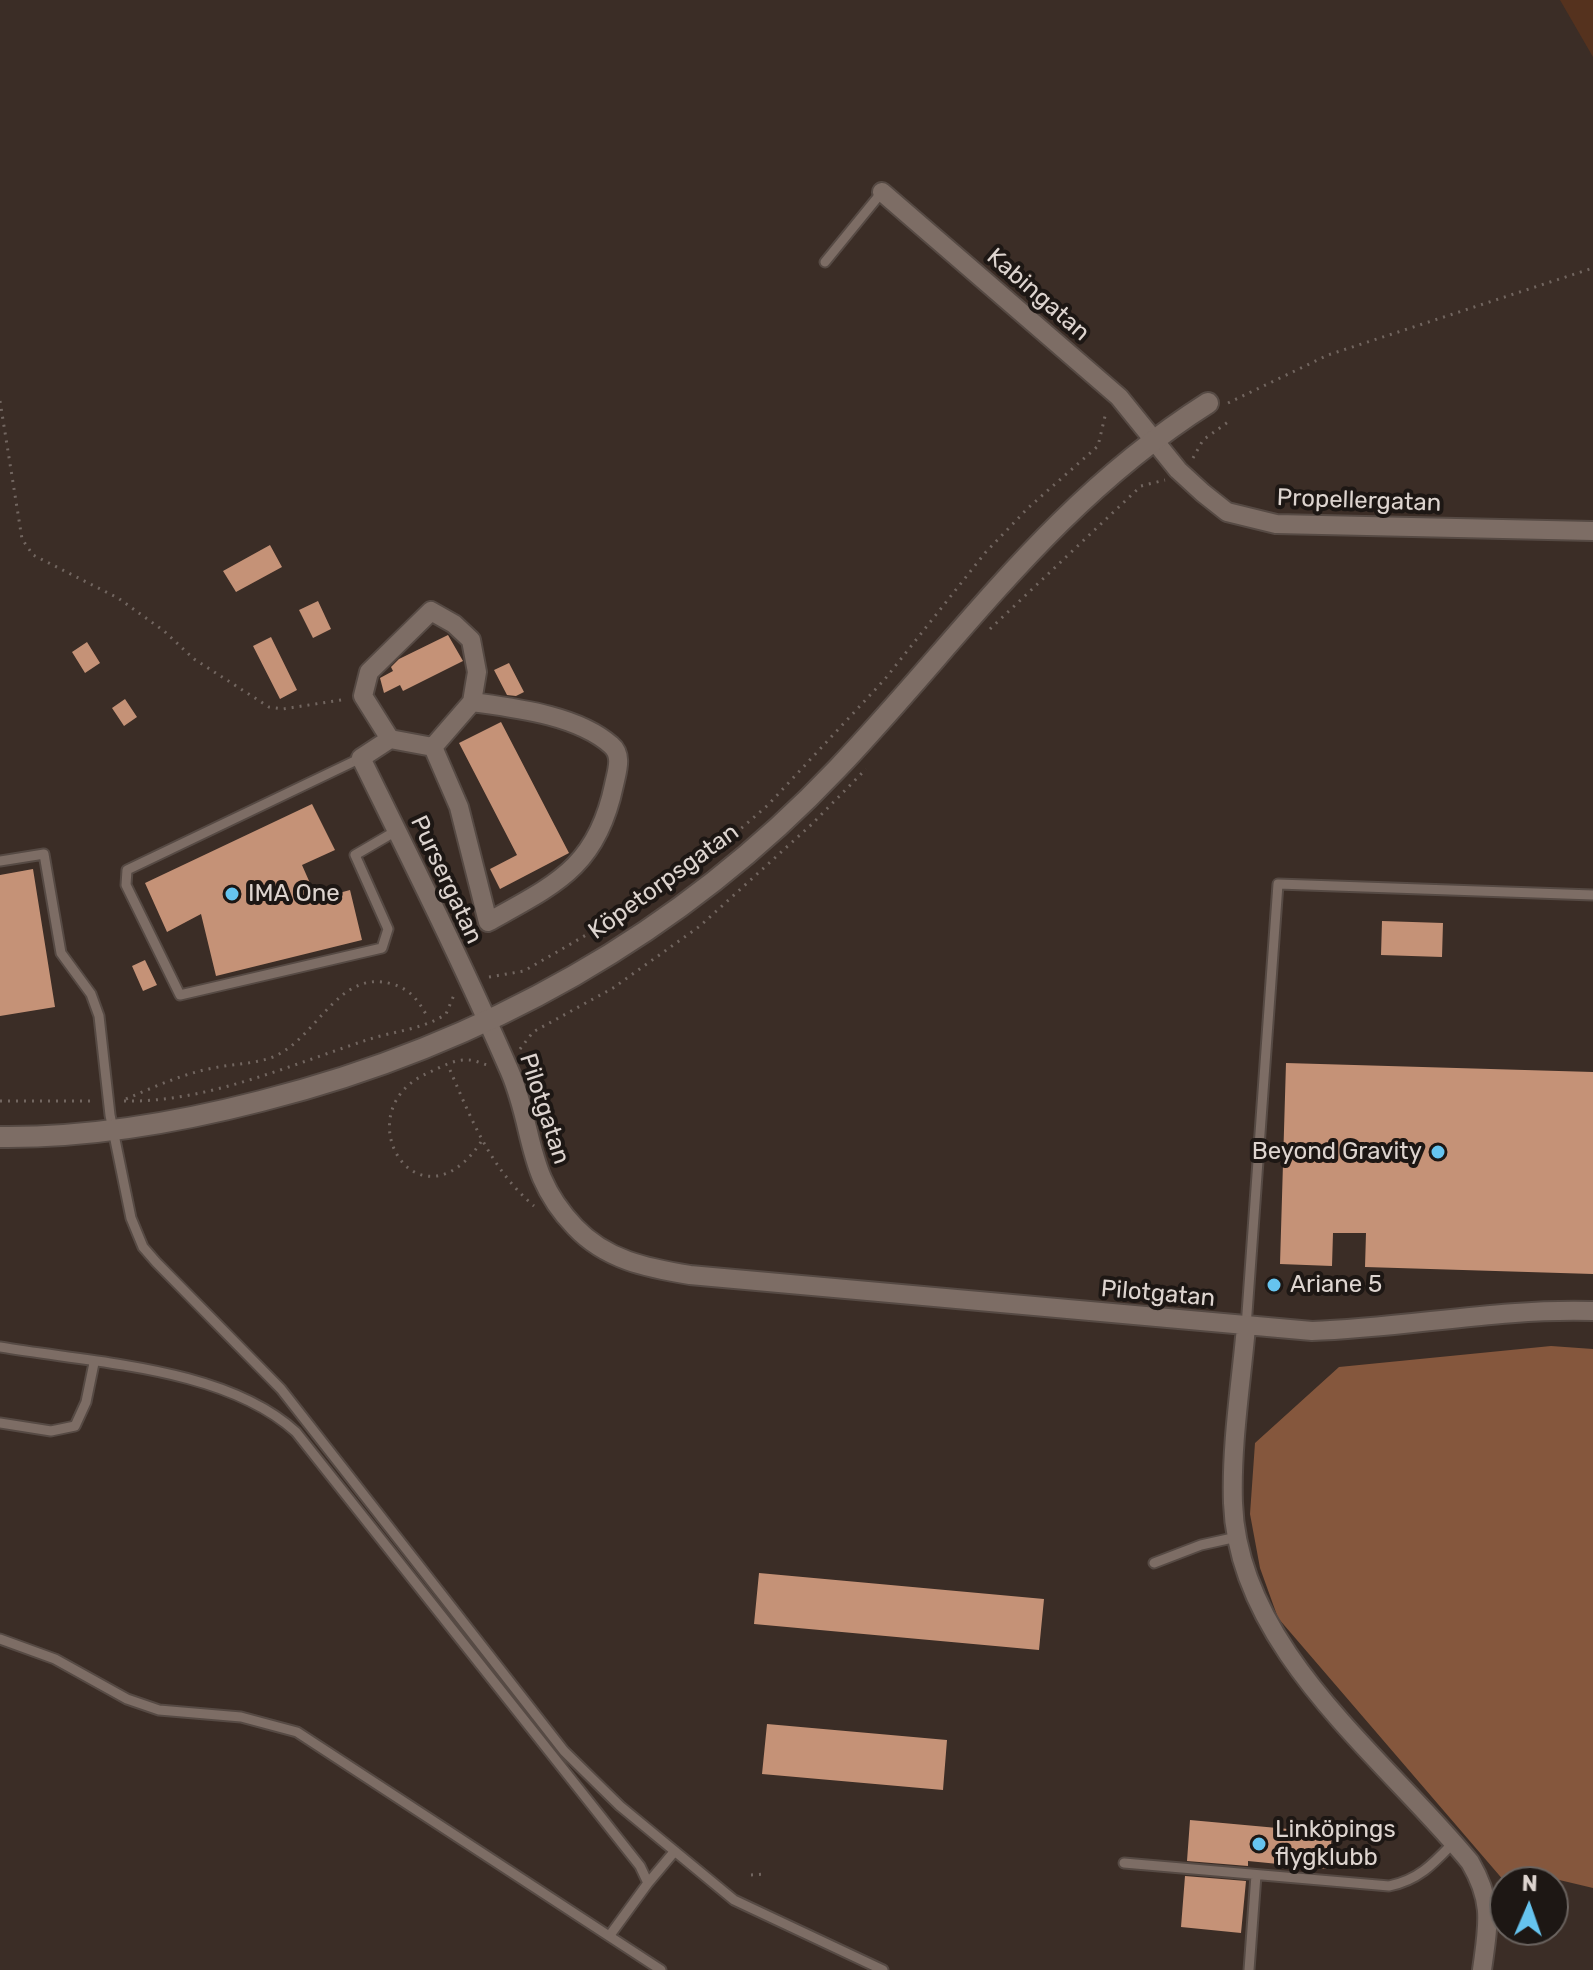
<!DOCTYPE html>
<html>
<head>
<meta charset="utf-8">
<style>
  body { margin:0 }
  #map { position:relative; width:1593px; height:1970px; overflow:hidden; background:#3b2d26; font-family:Rubik,sans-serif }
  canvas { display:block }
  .north { position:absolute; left:1489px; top:1866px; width:80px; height:80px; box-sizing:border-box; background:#1d1714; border:2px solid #6a635f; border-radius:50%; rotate:2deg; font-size:22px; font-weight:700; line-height:32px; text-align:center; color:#ddd4cf }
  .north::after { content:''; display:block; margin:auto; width:28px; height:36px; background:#66c4ef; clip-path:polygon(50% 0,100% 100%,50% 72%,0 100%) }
</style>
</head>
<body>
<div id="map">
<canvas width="1593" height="1970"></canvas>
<div class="north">N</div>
</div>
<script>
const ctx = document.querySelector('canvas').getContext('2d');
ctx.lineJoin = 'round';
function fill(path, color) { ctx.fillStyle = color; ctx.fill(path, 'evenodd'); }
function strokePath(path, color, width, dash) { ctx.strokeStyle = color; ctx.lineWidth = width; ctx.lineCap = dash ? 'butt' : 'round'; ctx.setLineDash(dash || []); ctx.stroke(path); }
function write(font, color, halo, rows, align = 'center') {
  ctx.font = font + ' Rubik,sans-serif'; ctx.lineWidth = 8; ctx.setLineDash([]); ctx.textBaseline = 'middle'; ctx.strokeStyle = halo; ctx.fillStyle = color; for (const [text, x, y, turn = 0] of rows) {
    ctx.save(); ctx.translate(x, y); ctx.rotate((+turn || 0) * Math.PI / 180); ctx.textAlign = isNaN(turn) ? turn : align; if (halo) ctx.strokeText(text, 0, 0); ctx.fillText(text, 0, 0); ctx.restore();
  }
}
const green = new Path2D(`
  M1560 0H1593V57Z`);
const forest = new Path2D(`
  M1551 1346 1593 1349V1888L1551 1878 1548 1882H1505L1278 1618 1260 1568 1250 1514 1255 1443 1339 1367Z`);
const building = new Path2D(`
  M270 545 282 567 236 592 223 571Z
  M318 601 331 629 313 638 299 610Z
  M448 635 463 661 403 691 400 685 384 693 380 678 393 671 391 667 399 659Z
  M271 637 297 690 280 699 253 646Z
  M87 642 100 663 85 673 72 652Z
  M509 663 524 692 516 696 507 695 494 670Z
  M125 699 137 717 124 726 112 708Z
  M501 722 569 853 500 889 490 869 517 855 459 743Z
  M312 804 335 850 302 865 317 899 350 890 362 940 216 976 201 914 167 932 145 883Z
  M33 869 55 1007 0 1016V875Z
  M1382 921 1443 923 1442 957 1381 955Z
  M145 960 157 985 143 991 132 966Z
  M1286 1063 1593 1072V1274L1365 1267 1366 1233H1333L1332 1266 1280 1264Z
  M759 1573 1044 1599 1039 1650 754 1624Z
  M767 1724 947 1740 943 1790 762 1774Z
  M1190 1820 1332 1833 1329 1869 1248 1861V1866L1187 1861Z
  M1185 1876 1246 1881 1241 1933 1181 1927Z`);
const path = new Path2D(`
  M0 401 22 539 33 555 118 598 164 631 194 659 269 707 283 709 347 699
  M1228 403 1328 355 1593 268
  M1193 458 1203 440 1228 422
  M990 629 1141 486 1165 480
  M489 977 524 971 593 931 721 846 768 805 885 679 985 553 1028 508 1098 446 1106 412
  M520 1049 533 1032 613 988 700 926 812 824 866 769
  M450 1070C472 1121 491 1169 534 1206
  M126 1099C154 1087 182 1074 213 1068 233 1064 254 1064 273 1057 318 1038 338 968 392 984 410 989 418 1000 427 1016
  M0 1101H96
  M124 1101C207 1103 292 1064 370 1039 395 1031 424 1029 446 1014L454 995
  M481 1142C417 1237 341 1109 430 1072 441 1067 453 1060 465 1060 474 1059 481 1064 488 1065
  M751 1875 766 1874`);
const service = new Path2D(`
  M825 262 882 192
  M361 758 127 870 126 885 180 995 382 948 388 929 355 855 396 831
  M0 861 44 854 61 953 91 994 99 1016 110 1115 131 1218 143 1247 156 1262 281 1389 564 1751 620 1806 734 1900 883 1970
  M1246 1327 1278 884 1593 895
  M0 1347C93 1363 225 1367 296 1432L640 1866 648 1883 610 1935
  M0 1423 51 1431 75 1426 86 1402 94 1363
  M1154 1563 1201 1545 1237 1537
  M0 1639 55 1659 127 1699 159 1710 241 1717 297 1732 661 1970
  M1124 1863 1389 1886C1419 1880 1434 1863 1454 1842
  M648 1883 674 1852
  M1249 1970 1256 1875`);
const minor = new Path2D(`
  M882 192 1119 397 1178 470 1203 493 1227 512 1276 524 1593 531
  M390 739 361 758C412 862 464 966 510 1072 535 1131 525 1175 575 1227 606 1260 647 1268 690 1275L1312 1331C1406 1328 1498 1308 1593 1311
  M433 747 472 702 477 672 471 640 454 624 431 611 369 672 363 696 390 739 433 747 459 807 488 922C556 884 597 867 614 785 617 771 623 755 611 745 577 715 515 708 472 702
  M1246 1327C1241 1384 1231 1445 1233 1503 1238 1649 1384 1757 1470 1862 1494 1903 1488 1925 1482 1970`);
const tertiary = new Path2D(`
  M0 1137C88 1138 176 1123 261 1101 483 1045 681 934 838 768 962 637 1052 502 1208 403`);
const markers = [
  [232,894,8,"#66c4ef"],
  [1438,1152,8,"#66c4ef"],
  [1274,1285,8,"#66c4ef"],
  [1259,1844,8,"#66c4ef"]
];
const streetNames = [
  ["Kabingatan",1038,295,41],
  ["Propellergatan",1359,501,2],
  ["Pursergatan",446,880,65],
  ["Köpetorpsgatan",664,882,-36],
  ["Pilotgatan",544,1109,72],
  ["Pilotgatan",1158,1294,5]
];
const poiNames = [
  ["IMA One",248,894],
  ["Beyond Gravity",1422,1152,"right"],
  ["Ariane 5",1290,1285],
  ["Linköpings",1275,1830],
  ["flygklubb",1275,1858]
];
fill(green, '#55321e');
fill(forest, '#85573d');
fill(building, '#c59277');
strokePath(service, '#564a44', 13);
strokePath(minor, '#564a44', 22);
strokePath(tertiary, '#564a44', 24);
strokePath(path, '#726660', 3, [2, 6]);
strokePath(service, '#7d6d65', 9);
strokePath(minor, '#7d6d65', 18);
strokePath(tertiary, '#7d6d65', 20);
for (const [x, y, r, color] of markers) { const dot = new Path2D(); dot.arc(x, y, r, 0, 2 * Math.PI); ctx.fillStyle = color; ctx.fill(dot); strokePath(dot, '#1d1714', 3); }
write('24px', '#ddd4cf', '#1d1714', streetNames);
write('24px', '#ddd4cf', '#1d1714', poiNames, 'left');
</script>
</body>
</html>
